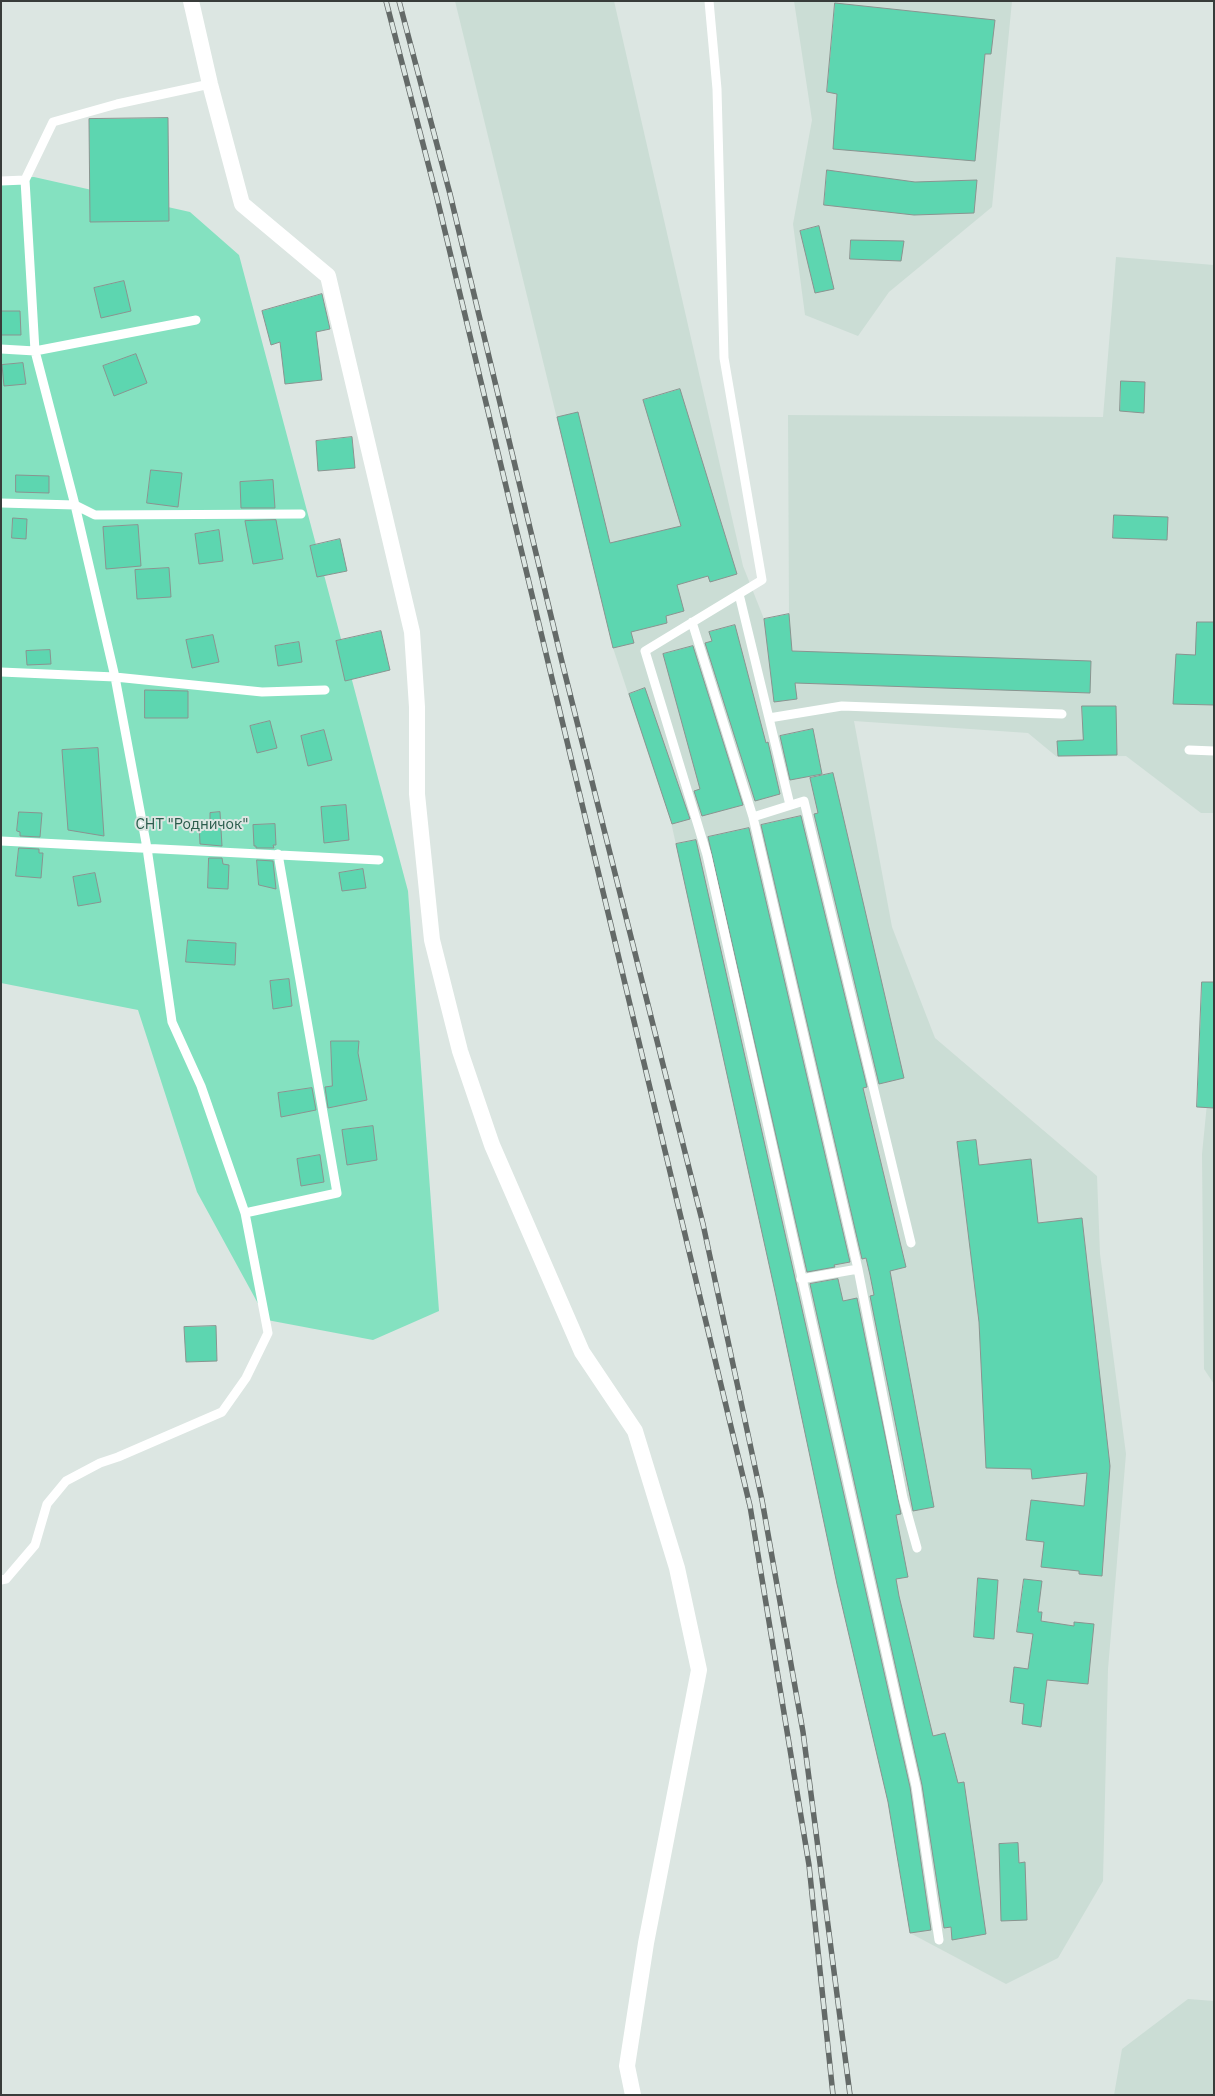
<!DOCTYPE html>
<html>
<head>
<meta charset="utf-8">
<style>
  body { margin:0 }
  #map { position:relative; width:1215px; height:2096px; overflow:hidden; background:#dce6e2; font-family:"IBM Plex Sans",sans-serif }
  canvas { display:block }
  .frame { position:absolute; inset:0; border:2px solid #383c3a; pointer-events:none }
</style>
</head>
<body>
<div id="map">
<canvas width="1215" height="2096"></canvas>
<div class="frame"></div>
</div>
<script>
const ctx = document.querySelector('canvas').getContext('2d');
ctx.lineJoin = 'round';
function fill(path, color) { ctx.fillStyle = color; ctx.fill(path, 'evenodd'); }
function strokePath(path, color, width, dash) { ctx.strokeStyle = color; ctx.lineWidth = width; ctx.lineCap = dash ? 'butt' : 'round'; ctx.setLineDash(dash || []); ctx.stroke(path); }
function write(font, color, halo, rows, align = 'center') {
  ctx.font = font + ' "IBM Plex Sans",sans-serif'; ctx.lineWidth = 4; ctx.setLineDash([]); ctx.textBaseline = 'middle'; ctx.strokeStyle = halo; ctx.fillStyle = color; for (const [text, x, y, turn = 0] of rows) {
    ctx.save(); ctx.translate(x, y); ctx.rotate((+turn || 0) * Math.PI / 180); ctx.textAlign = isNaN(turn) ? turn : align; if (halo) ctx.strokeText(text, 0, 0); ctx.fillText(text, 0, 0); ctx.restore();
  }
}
const built = new Path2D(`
  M455 1H614L743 566 764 619 789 614 788 415 1103 417 1116 257 1214 265V813H1201L1126 756 1057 757 1028 733 854 721 892 927 935 1038 1097 1176 1100 1254 1126 1454 1108 1669 1103 1881 1058 1958 1006 1984 910 1933 888 1802 837 1584 776 1296 671 822 613 648Z
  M794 1H1012L992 207 889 292 858 336 805 315 793 224 812 120Z
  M1214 1033V1384L1204 1369 1202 1154Z
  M1188 1999 1214 2001V2095H1114L1122 2049Z`);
const green = new Path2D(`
  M34 177 190 212 239 255 408 891 439 1311 373 1340 267 1320 197 1192 138 1010 1 983V178Z`);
const building = new Path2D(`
  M835 3 995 20 991 54H985L975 161 833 149 837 94 827 92Z
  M168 118 169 221 90 222 89 119Z
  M827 170 915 182 977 180 974 213 914 215 824 205Z
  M819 226 834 289 815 293 800 231Z
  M851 240 904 241 901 261 850 259Z
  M124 281 131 311 101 318 94 288Z
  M322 294 330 329 316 332 322 380 285 384 280 342 271 345 262 311Z
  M1 311H20L21 335H1Z
  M136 354 147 383 114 396 103 366Z
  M23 363 26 384 4 386 2 365Z
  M1121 381 1145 382 1144 413 1120 411Z
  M680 389 737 574 710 582 708 576 677 585 684 611 666 616 667 623 631 632 634 643 613 648 557 417 578 412 610 543 681 526 643 400Z
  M352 437 355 468 318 471 316 441Z
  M151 470 182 473 178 507 147 503Z
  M16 475 49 476V493L16 492Z
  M273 480 275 508H241L240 482Z
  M1114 515 1168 517 1167 540 1113 538Z
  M13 518 27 519 26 539 12 538Z
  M276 520 283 559 253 564 245 521Z
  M138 525 141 566 106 569 103 527Z
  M219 530 223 561 199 564 195 534Z
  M340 539 347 571 317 577 310 546Z
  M169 568 171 597 137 599 135 570Z
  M789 614 792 651 1091 661 1090 693 795 683 797 699 774 702 764 619Z
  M1197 622H1214V705L1173 704 1176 654 1195 655Z
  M735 625 766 743 768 742 780 794 755 801 705 643 712 641 709 632Z
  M381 631 390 670 345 681 336 641Z
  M213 635 219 662 192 668 186 640Z
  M299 642 302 662 278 666 275 646Z
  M693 646 743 805 702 816 694 791 700 789 663 654Z
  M50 650 51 664 27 665 26 651Z
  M645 688 690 819 672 824 629 694Z
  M145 690 188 691V718H145Z
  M1082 706H1116L1117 755 1058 756 1057 741 1083 740Z
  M270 721 277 748 257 753 250 726Z
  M813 729 822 774 790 780 780 736Z
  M324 730 332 760 308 766 301 736Z
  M98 748 104 836 68 830 62 750Z
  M833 773 904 1078 879 1084 814 814 818 813 810 778Z
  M346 805 349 840 324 843 321 807Z
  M19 812 42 813 40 837 20 836V832L17 831Z
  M220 812 222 846 200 844 199 822 210 821V813Z
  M801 816 867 1087 863 1088 906 1267 890 1271 934 1507 913 1511 870 1296 874 1295 870 1275 866 1258 862 1259 761 825Z
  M275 824 276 845H273L274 848H256V846H254L253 825Z
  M749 828 850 1262 834 1265 835 1267 807 1272 708 837Z
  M696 840 910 1787 931 1930 910 1933 888 1802 837 1584 776 1296 676 844Z
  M19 848 39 849V853H43L41 878 16 876Z
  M209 858H222L223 864 229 865 228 889 208 888Z
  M257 860 273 861 276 889 259 885Z
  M363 869 366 888 342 891 339 873Z
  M95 873 101 902 78 906 73 877Z
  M188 940 236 943 235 965 186 962Z
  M289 979 292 1006 273 1009 270 981Z
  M1202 982H1214V1108L1197 1107Z
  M331 1041H359L358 1053 367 1100 328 1108 325 1087 332 1086Z
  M312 1088 316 1110 281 1117 278 1093Z
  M373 1126 377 1160 347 1165 342 1130Z
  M976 1140 979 1165 1031 1159 1038 1223 1082 1218 1110 1466 1102 1576 1079 1574V1571L1041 1567 1044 1542 1026 1540 1031 1500 1084 1506 1087 1473 1032 1479 1031 1469 986 1468 979 1322 957 1142Z
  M320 1155 324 1182 301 1186 297 1159Z
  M838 1279 843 1301 857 1298 901 1514 896 1515 908 1577 896 1579 899 1596 933 1736 945 1733 958 1783 964 1782 986 1934 952 1940 951 1927 944 1928 922 1785 810 1284Z
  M216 1326 217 1361 186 1362 184 1327Z
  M978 1578 998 1580 994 1639 974 1637Z
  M1024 1579 1042 1581 1038 1612H1042L1041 1621 1074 1626V1622L1094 1624 1088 1684 1047 1680 1041 1727 1022 1724 1024 1704 1010 1702 1014 1667 1028 1669 1033 1634 1017 1632Z
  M1018 1843 1019 1863 1025 1862 1027 1920 1001 1921 999 1844Z`);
const service = new Path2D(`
  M709 1 717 89 724 358 762 580 645 651 707 855 916 1786 939 1940
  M1 181 25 180
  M1 349 35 351 196 320
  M1 503 75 505 95 515 301 514
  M739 594 790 805
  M692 622 753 817 858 1269 801 1279
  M1 672 115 677 262 692 325 690
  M769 718 842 706 1062 714
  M1189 750 1214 751
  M753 817 804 801 911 1243
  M1 841 379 860
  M245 1213 337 1193 278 854
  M858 1269 903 1498 917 1548
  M1 1580 6 1579 35 1545 47 1504 66 1481 100 1463 118 1457 222 1412 246 1378 268 1333 245 1213 201 1086 172 1022 147 848 115 677 75 505 35 351 25 180 53 122 117 104 210 84`);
const minor = new Path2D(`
  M191 1 210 84 242 204 328 276 412 632 417 707V794L432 940 460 1051 492 1145 582 1352 635 1431 677 1568 699 1670 646 1943 627 2066 633 2095`);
const rail = new Path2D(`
  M386 1 437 198 750 1506 809 1865 833 2095
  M399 1 450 194 563 666 703 1224 762 1500 803 1732 850 2095`);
const parkNames = [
  ["СНТ \"Родничок\"",192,825]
];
fill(built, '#cbddd5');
fill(green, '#84e1c0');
fill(building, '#5dd6b0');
strokePath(building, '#8a9490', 1);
strokePath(service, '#fff', 9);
strokePath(minor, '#fff', 16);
strokePath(rail, '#646a68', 5.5);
strokePath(rail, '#dce6e2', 4, [11]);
write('15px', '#2a5c4c', '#dce6e2', parkNames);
</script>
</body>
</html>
